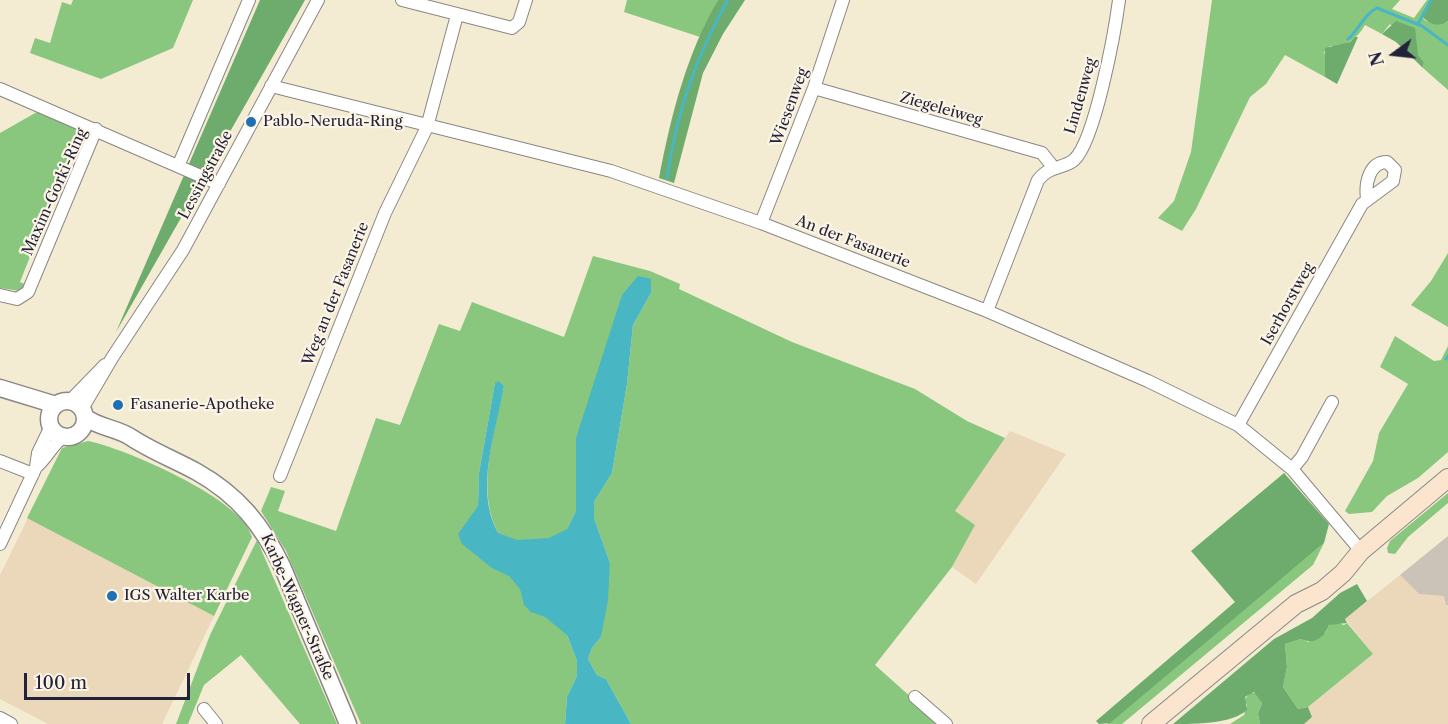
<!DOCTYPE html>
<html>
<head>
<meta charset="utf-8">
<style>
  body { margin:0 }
  #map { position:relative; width:1448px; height:724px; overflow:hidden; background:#f3ecd2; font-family:"Libre Caslon Text",serif }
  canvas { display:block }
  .north { position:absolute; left:1364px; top:24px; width:60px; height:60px; -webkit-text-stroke:4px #fcf5e5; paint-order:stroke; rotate:255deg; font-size:16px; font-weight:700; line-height:24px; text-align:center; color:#22223b }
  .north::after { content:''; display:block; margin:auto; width:21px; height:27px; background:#22223b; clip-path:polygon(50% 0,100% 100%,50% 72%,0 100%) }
  .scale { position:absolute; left:24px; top:673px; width:166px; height:27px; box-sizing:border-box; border:3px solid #22223b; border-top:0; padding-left:8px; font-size:18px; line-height:21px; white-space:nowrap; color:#22223b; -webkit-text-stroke:4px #fcf5e5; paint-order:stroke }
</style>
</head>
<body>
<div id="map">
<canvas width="1448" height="724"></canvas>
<div class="north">N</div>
<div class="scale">100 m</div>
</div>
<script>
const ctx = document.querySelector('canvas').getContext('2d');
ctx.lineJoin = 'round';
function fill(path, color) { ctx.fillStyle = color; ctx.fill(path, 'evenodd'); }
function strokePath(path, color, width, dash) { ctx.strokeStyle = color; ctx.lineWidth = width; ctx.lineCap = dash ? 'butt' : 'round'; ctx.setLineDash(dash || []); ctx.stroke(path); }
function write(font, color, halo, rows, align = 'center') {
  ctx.font = font + ' "Libre Caslon Text",serif'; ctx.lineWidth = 4.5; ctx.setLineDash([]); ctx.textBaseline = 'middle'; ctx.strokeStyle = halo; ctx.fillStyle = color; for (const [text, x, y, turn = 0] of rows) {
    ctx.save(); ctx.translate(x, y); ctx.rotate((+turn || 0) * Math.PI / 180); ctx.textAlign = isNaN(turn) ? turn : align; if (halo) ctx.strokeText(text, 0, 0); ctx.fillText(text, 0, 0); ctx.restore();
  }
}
const built = new Path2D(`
  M1010 431 1066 454 976 584 952 567 974 525 954 511Z
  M57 459 252 537 162 724H48L0 699V575Z
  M1400 575 1419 594 1445 595 1448 605V724H1304L1312 717 1308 707 1373 654 1345 619Z`);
const industrial = new Path2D(`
  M1448 536V605H1446L1444 596 1419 594 1400 575Z`);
const green = new Path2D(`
  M73 0H193L173 48 101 79 30 53 35 38 50 43 62 2 71 5Z
  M627 0H718L700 37 624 12Z
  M1212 0H1400L1392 9 1414 18 1427 0H1431L1421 16 1426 21 1445 23 1448 21V90L1423 68 1424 62 1390 24 1382 34 1365 25C1358 38 1345 48 1330 46L1324 52 1327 60 1325 77 1285 55 1266 84 1250 97 1196 209 1182 231 1158 218 1174 201 1191 152Z
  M44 108 82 124 20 282 27 285 20 291 0 288V133Z
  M1448 253V327L1411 305 1431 281Z
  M593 256 650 271 680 284 679 289 792 342 915 389 967 421 1005 438 955 511 975 525 952 567 875 665 941 724H631L606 679 597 675 588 659 592 648 601 637 610 563 594 518V502L612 473 627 384 633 325 651 293V279L576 438V511L567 529V635L577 661V676L567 697 565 724H361L286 551 261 511 271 487 285 491 278 511 336 531 376 418 400 425 439 324 460 331 472 302 564 337ZM495 383 504 386C495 433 475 488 498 533L478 506 479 473Z
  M1395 336 1434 361 1441 360 1448 346V452L1418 478 1387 496 1372 512 1349 514 1345 511 1373 461 1379 433 1408 384 1380 367Z
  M88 441C124 448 243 499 252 537L214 616 27 518 62 448Z
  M1448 493V503L1408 537 1395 554 1388 553 1387 548 1390 541Z
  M257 540 337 724H300L241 655 204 685 188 724H176L210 635Z
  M1324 543 1313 565 1122 724H1107Z
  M1335 622 1344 625 1347 623 1373 654 1308 707 1298 709 1283 687 1287 667 1285 644 1301 639 1308 642 1326 632 1329 625Z
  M1250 693H1257L1262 703 1258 714 1260 724H1230L1244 715 1247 705 1244 700Z`);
const forest = new Path2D(`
  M260 0H305L116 332Z
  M718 0H745L723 34 703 73 674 183 659 178C671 116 686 55 718 0Z
  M1431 0H1448V21C1439 28 1428 24 1421 15Z
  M1396 21 1415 28 1418 55 1424 62 1423 68 1396 42 1382 34Z
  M1355 37H1358L1337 84 1325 77V48L1350 42Z
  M1284 473 1329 524 1324 543 1110 723 1099 724 1096 721 1235 602 1191 551Z
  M1357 584 1367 601 1345 619 1347 623 1329 625C1324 638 1314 645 1301 639L1285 644 1287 667 1283 687 1298 709 1308 707 1312 717 1304 724H1260L1258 714 1262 703 1254 692 1245 697 1247 710C1232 724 1196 724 1173 724L1274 639 1312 618 1340 593Z`);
const water = new Path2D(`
  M638 276 651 279V293L633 325 627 384 612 473 594 502V518L610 563 608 600 601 637 592 648 588 659 597 675 606 679 631 724H565L567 697 577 676V661L567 635 545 617 531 612 524 605 520 589 509 576 492 568 462 544 458 534 478 506 479 473 495 383 498 381 504 386C496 433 474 489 498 533L517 540 549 538 567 529 576 511V438L622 295Z`);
const stream = new Path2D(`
  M1418 24 1431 0
  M1348 39C1359 30 1364 14 1377 8L1422 26 1448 45
  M667 178C676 114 696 56 728 0
  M1446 359 1448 356`);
const minor = new Path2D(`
  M402 0 512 28 519 22 526 0
  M271 86 611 171 761 223 987 311 1148 381 1238 425 1292 469 1361 551
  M814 88 1042 153 1053 167
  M0 89 219 184
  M179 164 249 0
  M761 223 814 88 843 0
  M0 295 17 299 28 292 96 129
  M987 311 1038 180C1050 165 1063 169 1074 160 1095 141 1115 31 1119 0
  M70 401 105 365
  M82 409 112 358 183 250 318 0
  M1238 425 1362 204 1393 181 1395 170 1387 162C1369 162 1365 184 1367 198
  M0 461 33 474
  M36 467C47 458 52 445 63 437
  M1292 469 1302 457 1332 402
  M280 476 385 213 427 127 457 15
  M0 544 36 467 38 453 51 426
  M915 697 946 724
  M204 709 216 724
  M0 718 11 724`);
const tertiary = new Path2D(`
  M0 388 56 405
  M49 419a18 18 0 1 1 36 0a18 18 0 1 1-36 0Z
  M85 417C99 428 118 428 132 438 152 451 175 460 197 472 238 495 262 525 282 566L348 724`);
const secondary = new Path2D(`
  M1151 724 1296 604 1322 591 1343 573 1361 551 1448 478`);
const markers = [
  [251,122,6,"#1f6fb2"],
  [118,405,6,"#1f6fb2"],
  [112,596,6,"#1f6fb2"]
];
const streetNames = [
  ["Lindenweg",1081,96,-74],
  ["Wiesenweg",790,107,-70],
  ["Ziegeleiweg",941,109,16],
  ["Lessingstraße",206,175,-62],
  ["Maxim-Gorki-Ring",55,192,-66],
  ["An der Fasanerie",853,242,21],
  ["Weg an der Fasanerie",336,294,-68],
  ["Iserhorstweg",1288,304,-61],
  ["Karbe-Wagner-Straße",297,607,66]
];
const poiNames = [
  ["Pablo-Neruda-Ring",263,122],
  ["Fasanerie-Apotheke",130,405],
  ["IGS Walter Karbe",124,596]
];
fill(built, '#ebd8ba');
fill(industrial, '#cbc3b8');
fill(green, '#89c77e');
fill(forest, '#6eac6d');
fill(water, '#49b6c4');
strokePath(stream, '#49b6c4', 3);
strokePath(minor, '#8a8786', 14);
strokePath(tertiary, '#8a8786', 19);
strokePath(secondary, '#8a8786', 20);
strokePath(minor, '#fff', 12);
strokePath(tertiary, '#fff', 16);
strokePath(secondary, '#fce5cf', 18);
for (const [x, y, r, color] of markers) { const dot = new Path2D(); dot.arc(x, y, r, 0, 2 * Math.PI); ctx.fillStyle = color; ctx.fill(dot); strokePath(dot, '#fcf5e5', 2); }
write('15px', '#22223b', '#fcf5e5', streetNames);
write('15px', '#22223b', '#fcf5e5', poiNames, 'left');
</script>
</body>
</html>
